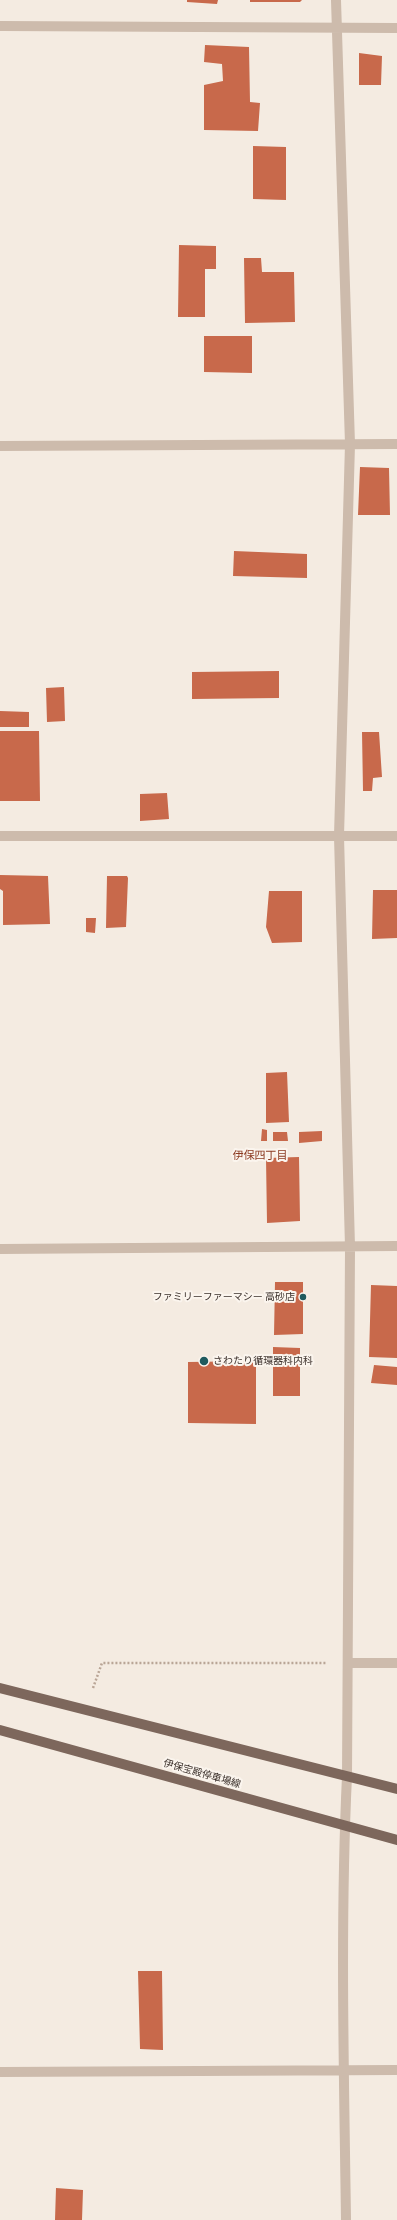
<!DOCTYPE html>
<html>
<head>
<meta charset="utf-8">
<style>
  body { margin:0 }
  canvas { display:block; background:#f4ebe1 }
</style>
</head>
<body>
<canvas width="397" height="2220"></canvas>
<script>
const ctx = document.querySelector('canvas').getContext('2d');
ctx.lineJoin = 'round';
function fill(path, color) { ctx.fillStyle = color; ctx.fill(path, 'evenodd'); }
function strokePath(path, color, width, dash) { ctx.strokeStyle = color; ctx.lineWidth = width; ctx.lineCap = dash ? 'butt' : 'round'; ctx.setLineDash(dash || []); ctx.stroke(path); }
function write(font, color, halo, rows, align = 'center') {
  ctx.font = font + ' "Fira Sans Condensed","Noto Sans JP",sans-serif'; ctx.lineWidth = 4; ctx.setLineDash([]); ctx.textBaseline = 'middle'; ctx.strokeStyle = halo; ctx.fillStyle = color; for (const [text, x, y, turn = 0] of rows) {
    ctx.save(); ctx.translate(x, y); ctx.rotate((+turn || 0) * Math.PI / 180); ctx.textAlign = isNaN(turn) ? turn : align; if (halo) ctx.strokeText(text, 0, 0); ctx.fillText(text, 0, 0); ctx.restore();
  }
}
const building = new Path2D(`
  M187 0H218L217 4 187 2Z
  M250 0H302L300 2H250Z
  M205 45 249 47 250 102 260 103 258 131 204 130V85L223 81 222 64 204 62Z
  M359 53 382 56 381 85H359Z
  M253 146 286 147V200L253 199Z
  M179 245 216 246V269H205V317H178Z
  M244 258H261L262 272H294L295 322 245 323Z
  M204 336H252V373L204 372Z
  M360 467 389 468 390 515H358Z
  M234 551 307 554V578L233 576Z
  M279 671V698L192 699V672Z
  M64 687 65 721 47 722 46 688Z
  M0 711 29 712V727H0Z
  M0 731H39L40 801H0Z
  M362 732H379L382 777 373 778 372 791H363Z
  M167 793 169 819 140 821V794Z
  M0 875 48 876 50 924 3 925V891L0 889Z
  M107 876H127L128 878 126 927 106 928Z
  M373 890H397V938L372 939Z
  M269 891H302V942L272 943 266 927Z
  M86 918H96L95 933 86 932Z
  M287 1072 289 1122 266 1123V1073Z
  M262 1129 267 1130V1141H261Z
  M322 1131V1141L299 1143V1132Z
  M273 1132H287L288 1141H273Z
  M299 1157 300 1221 267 1223 266 1158Z
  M275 1282H303V1334L274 1335Z
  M371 1285 397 1286V1358L369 1357Z
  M273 1347 300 1348V1396H273Z
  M256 1361V1424L188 1423V1362Z
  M374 1365 397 1367V1385L371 1383Z
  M138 1971H162L163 2050 140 2049Z
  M56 2188 83 2190 82 2220H55Z`);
const path = new Path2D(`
  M93 1688 102 1663H326`);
const minor = new Path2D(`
  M336 0 350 444 339 836 350 1247 347 1776C340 1924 344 2072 346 2220
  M0 26 397 28
  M0 446 397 444
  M0 836H397
  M0 1249 397 1246
  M348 1663H397
  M0 2072 397 2070`);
const major = new Path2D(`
  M0 1688 397 1789
  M0 1730 397 1840`);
const markers = [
  [303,1297,4,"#1f5a5e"],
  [204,1361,5,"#1f5a5e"]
];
const poiNames = [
  ["ファミリーファーマシー 高砂店",295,1297],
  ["さわたり循環器科内科",213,1361,"left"]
];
const streetNames = [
  ["伊保宝殿停車場線",202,1774,16]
];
const neighbourhoodNames = [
  ["伊保四丁目",260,1156]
];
fill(building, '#c8694b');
strokePath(path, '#b9a596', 2.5, [2, 2]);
strokePath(minor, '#cdbbac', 10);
strokePath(major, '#7d675c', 10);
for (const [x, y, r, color] of markers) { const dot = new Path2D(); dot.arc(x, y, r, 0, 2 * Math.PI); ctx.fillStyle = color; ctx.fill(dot); strokePath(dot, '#fbf5ee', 1.5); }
write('10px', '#3b302b', '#fbf5ee', poiNames, 'right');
write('10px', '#3b302b', '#fbf5ee', streetNames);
write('11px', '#8c3b22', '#fbf5ee', neighbourhoodNames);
</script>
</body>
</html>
